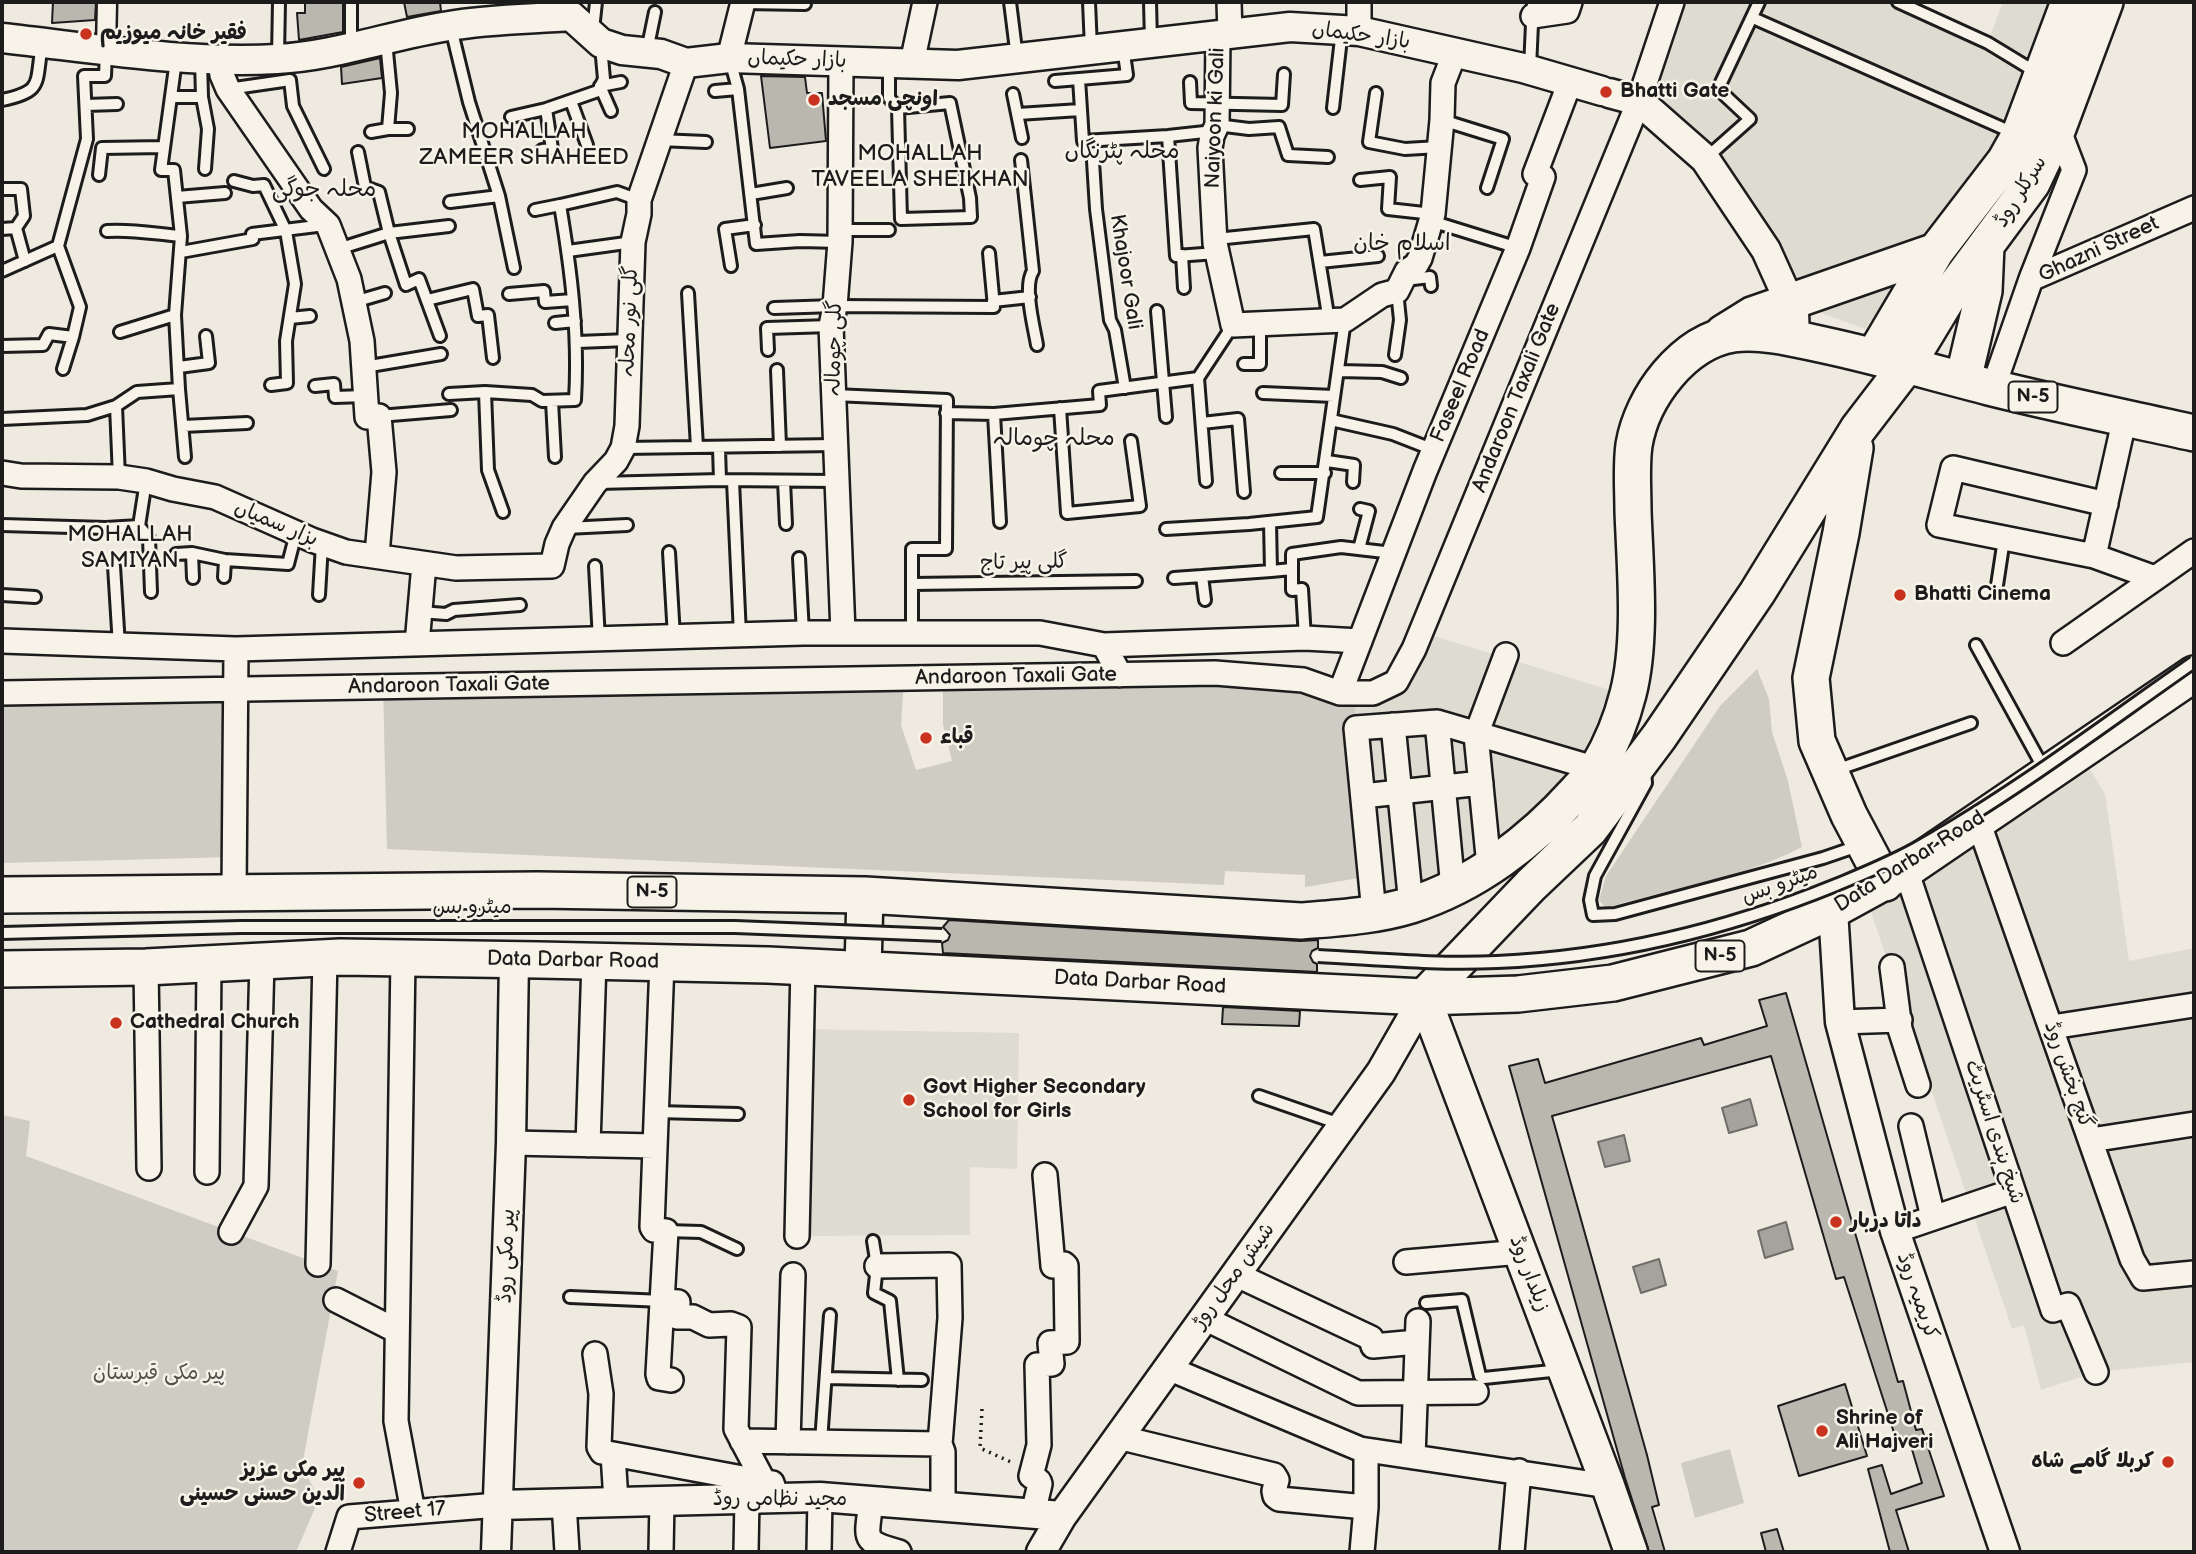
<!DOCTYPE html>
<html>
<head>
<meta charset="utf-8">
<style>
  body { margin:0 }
  #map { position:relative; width:2196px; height:1554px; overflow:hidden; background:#eeeae0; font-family:"Balsamiq Sans",sans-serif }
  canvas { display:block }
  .frame { position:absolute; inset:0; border:4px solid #1c1c1c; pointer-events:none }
</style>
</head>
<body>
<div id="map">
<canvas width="2196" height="1554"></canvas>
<div class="frame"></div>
</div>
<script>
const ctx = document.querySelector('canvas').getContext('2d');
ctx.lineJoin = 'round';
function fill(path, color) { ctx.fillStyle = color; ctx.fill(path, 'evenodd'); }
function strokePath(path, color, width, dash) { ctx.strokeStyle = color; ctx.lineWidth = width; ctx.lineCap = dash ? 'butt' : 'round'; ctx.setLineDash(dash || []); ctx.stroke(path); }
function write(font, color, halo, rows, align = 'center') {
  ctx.font = font + ' "Balsamiq Sans","Playpen Sans Arabic",sans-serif'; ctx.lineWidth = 5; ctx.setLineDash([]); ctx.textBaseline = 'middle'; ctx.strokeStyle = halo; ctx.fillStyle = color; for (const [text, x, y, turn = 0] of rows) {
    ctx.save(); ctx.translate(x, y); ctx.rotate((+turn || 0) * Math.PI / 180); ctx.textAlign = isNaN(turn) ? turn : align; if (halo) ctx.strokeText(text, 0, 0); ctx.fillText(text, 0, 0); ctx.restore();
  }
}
const built = new Path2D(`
  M1672 2H1898L1988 42 2003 2H2056L2002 140 1865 329 1813 310 1782 248 1705 159 1639 101Z
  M1421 632 1610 690 1600 723 1572 786 1501 858 1374 913 1356 728 1355 693H1373Z
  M2080 753 2105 794 2129 961 2194 948V1362L2096 1372 2041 1390 2024 1325 2012 1329 1865 894Z
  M801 1029 1019 1033 1017 1169 970 1167V1235L797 1236Z`);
const green = new Path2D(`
  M1757 669 1769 699 1772 732 1788 781 1802 847C1741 879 1671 888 1606 908L1599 900 1606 876 1720 706Z
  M1215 673 1355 693 1356 728 1371 876 1305 887V875L1225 871 1224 885 387 849 383 687 904 679 901 725 916 770 952 761 943 724V678Z
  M236 690 235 857 2 863V693Z
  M2 1115 30 1121 26 1156 338 1271 302 1466 319 1499 296 1552H2Z
  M1730 1449 1744 1503 1695 1518 1681 1463Z`);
const water = new Path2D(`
  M1750 1099 1757 1125 1729 1133 1722 1108Z
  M1624 1135 1630 1161 1605 1167 1598 1142Z
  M1786 1222 1793 1249 1765 1258 1758 1231Z
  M1659 1259 1666 1285 1641 1293 1633 1267Z`);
const building = new Path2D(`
  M53 2H96L95 20 52 23Z
  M305 2H343V32L299 40 297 13H305Z
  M404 2H440L441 11 407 17Z
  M380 58 382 78 342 84 341 67Z
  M761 76 805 77 807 93H822L826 141 770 148Z
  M949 920 1300 941 1318 940V948L1312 951 1310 956 1313 962 1317 964V972L943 953 942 943 948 940 950 935 943 927Z
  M1786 993 1898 1382 1903 1381 1916 1430 1922 1429 1944 1496 1896 1510 1909 1552H1890L1868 1469 1882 1465 1891 1494 1922 1483 1908 1436 1896 1439 1844 1277 1836 1279 1771 1056 1552 1116 1647 1455 1659 1505 1652 1507 1665 1552H1649L1625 1478 1509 1066 1538 1059 1545 1083 1701 1038 1704 1045 1767 1026 1759 1000Z
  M1223 1007 1300 1011 1299 1026 1222 1024Z
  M1845 1384 1867 1456 1799 1476 1778 1406Z
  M1777 1529 1784 1552H1766L1761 1533Z`);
const path = new Path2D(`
  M982 1409 980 1448 1011 1462`);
const service = new Path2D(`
  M351 2V44
  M1010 2 1017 58
  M1089 2 1091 48
  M1150 2 1151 41
  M1898 2 1988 43 2039 74
  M743 3 805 4
  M1753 18 2016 134
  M451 28 469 102 499 196 514 268
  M593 30 596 2
  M386 41 391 93 388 129
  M1123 47 1127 75 1079 79 1083 141 1168 136 1214 131
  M647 51 655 12
  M278 56 279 2
  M201 60 202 97 208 129 205 169
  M730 60 738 89 756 244 800 241 840 242
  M889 66V98L898 108 901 219 971 217 970 198 950 103 898 108
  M1530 68 1533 2
  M1055 81 1079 79
  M1190 82 1191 103 1282 105 1284 74
  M228 89 290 80 293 106 324 169
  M715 91 738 89
  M1376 93 1369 142 1405 149 1439 147
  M1013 94 1022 138
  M171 97H202
  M2 100C44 91 35 84 42 45
  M571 101 587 145
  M86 105 117 104
  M1333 108 1342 30
  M611 111 600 86 621 82
  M1018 114 1080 110
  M511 117 546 109 598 91 604 79 601 46
  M1442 120 1503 139 1487 188
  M1217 125 1249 129 1279 127 1288 155 1328 157
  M371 132 388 129H408
  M1168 136 1176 256 1217 253
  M659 140 706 142
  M542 150 552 149 546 109
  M358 152 365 187 379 192 389 233 406 285 419 279 440 336
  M1705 159 1750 119 1718 89 1759 2
  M1021 160 1033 271C1023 286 1034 327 1037 345
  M1093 161 1096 209 1110 320 1115 330 1125 388
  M99 175 102 148 163 147
  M1360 180 1390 177 1388 209 1433 214
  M234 181 253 186 264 185 286 231 295 284 286 341 287 383 271 385
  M2 189H21L24 216 16 228
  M751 194 787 188
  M177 197 225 193
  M450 202 499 196
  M535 210 560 205
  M1431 221 1518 248
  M2 229 16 228 25 261
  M839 230H889
  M107 231C132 229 156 234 181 236
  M1216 239 1314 229 1329 321
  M338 249 389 233 449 226
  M568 251 633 242
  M181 252 253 239 252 234 325 225
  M1182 255 1184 288
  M1320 262 1378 256
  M731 266 725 229 755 225
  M2 271 58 246 87 139 84 76H105L106 52
  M1405 280 1430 277 1431 286
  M688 293 697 447
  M509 294 544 291 545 302 573 300
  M427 300 473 289 478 316 488 315 493 358
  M993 301 1030 297
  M354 302 385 293
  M774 308 835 306 994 307 989 253
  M1157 311 1166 417
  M290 318 310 316
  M555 323 575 321
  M120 332 175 315
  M578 342 628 340
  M2 346 43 345 49 334 73 337 80 307 58 246
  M768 350 767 328 831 326
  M1395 355 1400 320 1397 291
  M1244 364H1260V324
  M179 367 209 363 206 336
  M364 367 441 354
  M63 369 73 337
  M777 370 780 446
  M1339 371 1382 372 1401 378
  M1198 378 1206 481
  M315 386 334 384 335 397 365 396
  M179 389 185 457
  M485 392 488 470 503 512
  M1263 393 1334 396
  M449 394 485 392 532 395 542 401 575 400C579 334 571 270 560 205L617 192 639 200
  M834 395 947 400 946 549H912V633
  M552 401 555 457
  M116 406 137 392 179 389 175 315 181 236 174 170H161L176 60
  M1060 408 1067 513 1140 506 1131 441
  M946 413 994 414 1100 405 1099 391 1198 378 1233 325
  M994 414 1000 522
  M379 416 451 410
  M2 419 87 415 116 406 119 477
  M1331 420 1393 434 1434 450
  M1202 423 1238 419 1244 492
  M183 426 247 423
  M623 448 835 445
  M719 448 720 480
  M1327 461 1354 465 1353 482
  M1281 473H1325
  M733 481 740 635
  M784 481 786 524
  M598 483 720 480 837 481
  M2 525 106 528 139 526 146 481
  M139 526 149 538 151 592
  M566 528 627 525
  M1166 529 1249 524 1317 517 1345 320
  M1359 549 1369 511 1360 509
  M669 552 674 637
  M192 553 193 578
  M176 554 192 553 225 560 288 564 296 533
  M799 558 803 633
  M114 566 119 646
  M595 566 599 640
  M1292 569V590L1302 589 1305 638
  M1271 571 1292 569V554L1341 547 1393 553
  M1202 576 1205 600
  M224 577 225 560
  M1174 578 1271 571 1270 522
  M912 584 1136 581
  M1996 592 2004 539
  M2 595 35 597
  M319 595 322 544
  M420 612 446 614 454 610 520 605
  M1976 645 2044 769
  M1645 771 1646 783 1595 876 1590 900 1593 915 1615 914 1823 858 1858 846
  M1833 771 1971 723
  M2 933 241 927
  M1259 1096 1340 1124
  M656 1112 738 1114
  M666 1231 701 1232 737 1249
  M873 1241 877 1266 874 1293 890 1301 898 1380
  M570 1297 663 1301
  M1426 1303 1462 1300 1480 1376 1484 1378 1561 1370
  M826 1378 922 1380
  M821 1442 830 1315`);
const pedestrian = new Path2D(`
  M106 49 107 2`);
const minor = new Path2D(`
  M1229 2 1230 34
  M1533 16 1567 11 1570 2
  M1359 31V2
  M1218 36 1217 125 1212 136 1210 148 1215 243 1233 325 1345 320 1382 295 1397 291 1407 271 1416 265 1420 258 1433 214 1442 120 1443 83 1455 52
  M729 58 743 2
  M220 61 222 75 228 89 311 209 328 225 349 279 362 341 367 417 379 416 384 472 377 555
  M841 62 840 242 835 306 831 326 843 633
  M912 63 925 2
  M2031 279 2074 170 2058 128
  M1993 388 2031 279 2194 208
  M2 473 21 476 119 477 146 481 173 489 215 497 312 540 346 552 456 568 552 566 557 544 564 528 595 483 616 461 623 448 627 426 633 242 639 214V200L686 63
  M2106 504 1953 468 1939 525 2094 556 2155 578
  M2094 556 2125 417
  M2 641 236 649 803 633H1040L1104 645 1120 675
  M2063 643 2194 551
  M417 644 424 564
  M1104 645 1305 638 1360 641
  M2 693 1215 673 1303 680 1340 693H1373L1396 682 1414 649 1639 101 1672 2
  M1340 693 1425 471 1518 248 1543 177 1535 174 1570 82
  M1437 722 1453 888
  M1393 725 1411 905
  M1363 796 1481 783
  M1978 821 2132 1259 2143 1278 2194 1273
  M1489 866 1476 735 1506 655
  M1906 870 2053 1310 2068 1305 2096 1372
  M234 893 236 649
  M1374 913 1356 728 1437 722 1597 769
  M403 958 396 1421 413 1512
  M662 962 652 1227 654 1230 666 1231 658 1374 659 1378 671 1380
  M146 967 149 1168
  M1892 967 1900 1029 1918 1085
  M1840 1022 1900 1020
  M2052 1027 2194 1005
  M1911 1126 1933 1217
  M2091 1140 2194 1124
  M511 1143 655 1146
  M588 1145 594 961
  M207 1172 209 964
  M1895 1231 2013 1191
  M231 1232 256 1186 262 961
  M797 1236 803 966
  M1406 1262 1521 1252
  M318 1264 325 958
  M877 1266 949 1265 950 1318 940 1444
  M1235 1274 1371 1338 1373 1346 1417 1342
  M336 1300 397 1331
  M664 1301 678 1302 677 1317H693L709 1325 731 1324 739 1327 736 1429 764 1482
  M1204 1318 1358 1393 1476 1392
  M595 1354 601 1394 599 1447 602 1452 613 1454 616 1501
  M1168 1368 1360 1449 1608 1486
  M1118 1437 1274 1475 1277 1480 1274 1491 1275 1496 1279 1499 1366 1507
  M742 1441 940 1444 943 1452V1508
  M788 1442 793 1275
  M613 1454 764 1482 772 1483 773 1486
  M1413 1457 1418 1321
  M871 1501C867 1539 860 1541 899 1552
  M564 1503 567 1552
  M1033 1513 1040 1484 1039 1481 1031 1476 1039 1445 1037 1365 1052 1364 1050 1343 1067 1342V1338L1066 1266 1064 1264 1053 1266 1045 1175
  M338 1552 349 1517 498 1505
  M661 1552 662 1500
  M746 1552 747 1498
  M819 1552 820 1497
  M1362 1552 1366 1507V1450
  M1512 1552 1519 1471`);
const tertiary = new Path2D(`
  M2 38C93 48 185 64 277 59 336 56 391 35 449 26 489 19 531 19 571 16L601 43 622 50 661 54 686 63 729 58 958 65 1290 27 1359 31 1523 68 1602 91
  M1609 93 1639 101 1705 159 1766 250 1794 312 1795 339
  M1833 910 1840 1022 1895 1231 2005 1552
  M498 1505 820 1497 1062 1516
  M496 1552 511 1143 514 960
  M1041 1552 1062 1516 1381 1072 1424 997`);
const secondary = new Path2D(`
  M1424 997 1608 1486 1631 1552`);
const primary = new Path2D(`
  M1723 333 1752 315 1936 251
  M1874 356 1936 251 2005 161 2019 136 2069 2
  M1963 380 1984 291 1986 246
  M1855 448 1841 533 1811 678 1817 741 1849 815 1885 883
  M2 895 538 890 865 895 1301 921C1338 918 1375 916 1411 905 1475 885 1532 841 1577 791 1584 783 1593 776 1598 767 1611 745 1622 718 1628 694 1642 640 1635 567 1633 511 1633 490 1631 466 1634 445 1642 397 1683 342 1733 334 1763 330 1796 339 1824 345 1880 357 1934 373 1989 387 2057 404 2126 418 2194 433
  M2 969 146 967 340 957 539 960 768 965 1424 997 1518 994 1613 983 1751 948 1833 910 1906 870 2194 674
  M863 969 865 895
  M1424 997 1531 885 1590 829 1659 737 1757 593 1858 429 1907 365 1950 294 2032 183 2058 128 2105 2`);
const serviceBridge = new Path2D(`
  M241 927H735L942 935
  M1318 956C1377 959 1438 965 1497 962 1614 957 1728 929 1836 885 1865 873 1895 861 1922 845 2017 791 2105 724 2194 662`);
const markers = [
  [86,34,7,"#c8321e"],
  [1606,92,7,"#c8321e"],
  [814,100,7,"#c8321e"],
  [1900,595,7,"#c8321e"],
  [926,738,7,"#c8321e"],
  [116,1023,7,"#c8321e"],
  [909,1100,7,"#c8321e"],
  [1836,1222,7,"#c8321e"],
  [1822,1431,7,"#c8321e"],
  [2168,1462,7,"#c8321e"],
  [359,1483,7,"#c8321e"]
];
const shields = [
  [2033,397,49],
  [652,892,49],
  [1720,956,49]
];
const shieldNames = [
  ["N-5",2033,397],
  ["N-5",652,892],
  ["N-5",1720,956]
];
const poiNames = [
  ["فقیر خانہ میوزیم",100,34],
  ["Bhatti Gate",1620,92],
  ["اونچی مسجد",828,100],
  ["Bhatti Cinema",1914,595],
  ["قباء",940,738],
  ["Cathedral Church",130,1023],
  ["Govt Higher Secondary",923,1088],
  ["School for Girls",923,1112],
  ["داتا دربار",1850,1222],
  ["Shrine of",1836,1419],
  ["Ali Hajveri",1836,1443],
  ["کربلا گامے شاہ",2154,1462,"right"],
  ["پیر مکی عزیز",345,1471,"right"],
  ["الدین حسنی حسینی",345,1495,"right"]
];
const streetNames = [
  ["بازار حکیماں",1361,36,8],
  ["بازار حکیماں",797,60,2],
  ["Naiyoon ki Gali",1216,118,-88],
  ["سرکلر روڈ",2021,192,-58],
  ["Ghazni Street",2099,250,-25],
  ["Khajoor Gali",1125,272,81],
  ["گلی نور محلہ",630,321,-88],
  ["گلی چومالہ",835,348,-89],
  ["Faseel Road",1461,386,-67],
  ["Andaroon Taxali Gate",1517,398,-68],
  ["بزار سمیاں",276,524,23],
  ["گلی پیر تاج",1024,563,-1],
  ["Andaroon Taxali Gate",1016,677,-1],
  ["Andaroon Taxali Gate",449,686,-1],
  ["Data Darbar Road",1910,862,-32],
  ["میٹرو بس",1780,885,-20],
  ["میٹرو بس",472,908],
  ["Data Darbar Road",573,961,1],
  ["Data Darbar Road",1140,983,3],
  ["گنج بخش روڈ",2068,1075,71],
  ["شیخ ہندی اسٹریٹ",1994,1132,72],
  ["پیر مکی روڈ",507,1256,-88],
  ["زیلدار روڈ",1529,1274,69],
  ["شیش محل روڑ",1234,1276,-54],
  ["کریمیہ روڈ",1917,1296,71],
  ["مجید نظامی روڈ",780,1500],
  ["Street 17",405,1513,-5]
];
const parkNames = [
  ["پیر مکی قبرستان",159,1374]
];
const neighbourhoodNames = [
  ["MOHALLAH",524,132],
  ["ZAMEER SHAHEED",524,158],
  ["محلہ پٹرنگاں",1122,152],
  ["MOHALLAH",920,154],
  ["TAVEELA SHEIKHAN",920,180],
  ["محلہ جوگی",324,190],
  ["اسلام خان",1402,244],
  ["محلہ چومالہ",1054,439],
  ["MOHALLAH",130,535],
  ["SAMIYAN",130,561]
];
fill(built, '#dedbd1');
fill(green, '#cfccc3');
fill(water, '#a6a39d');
strokePath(water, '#6f6d69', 2);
fill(building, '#bab7af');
strokePath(building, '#1c1c1c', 2);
strokePath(service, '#1c1c1c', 16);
strokePath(pedestrian, '#1c1c1c', 23);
strokePath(minor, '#1c1c1c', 28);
strokePath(tertiary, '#1c1c1c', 33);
strokePath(secondary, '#1c1c1c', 37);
strokePath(primary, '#1c1c1c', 40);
strokePath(path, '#1c1c1c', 3.5, [2, 5]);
strokePath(service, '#f7f3e8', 10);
strokePath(pedestrian, '#f7f3e8', 18);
strokePath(minor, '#f7f3e8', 23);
strokePath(tertiary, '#f7f3e8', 28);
strokePath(secondary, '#f7f3e8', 32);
strokePath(primary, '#f7f3e8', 35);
strokePath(serviceBridge, '#1c1c1c', 16, []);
strokePath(serviceBridge, '#f7f3e8', 10);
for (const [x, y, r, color] of markers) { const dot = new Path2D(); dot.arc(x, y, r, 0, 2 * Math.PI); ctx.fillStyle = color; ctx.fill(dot); strokePath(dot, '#f7f3e8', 2.5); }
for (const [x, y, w] of shields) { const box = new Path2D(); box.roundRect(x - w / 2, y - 15.5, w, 31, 5); ctx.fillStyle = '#f7f3e8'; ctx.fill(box); strokePath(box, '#1c1c1c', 2); }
write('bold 19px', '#1c1c1c', null, shieldNames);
write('bold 21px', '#1c1c1c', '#f7f3e8', poiNames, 'left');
write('21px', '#1c1c1c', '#f7f3e8', streetNames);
write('21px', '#52514e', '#f7f3e8', parkNames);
write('23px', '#1c1c1c', '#f7f3e8', neighbourhoodNames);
</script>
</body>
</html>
